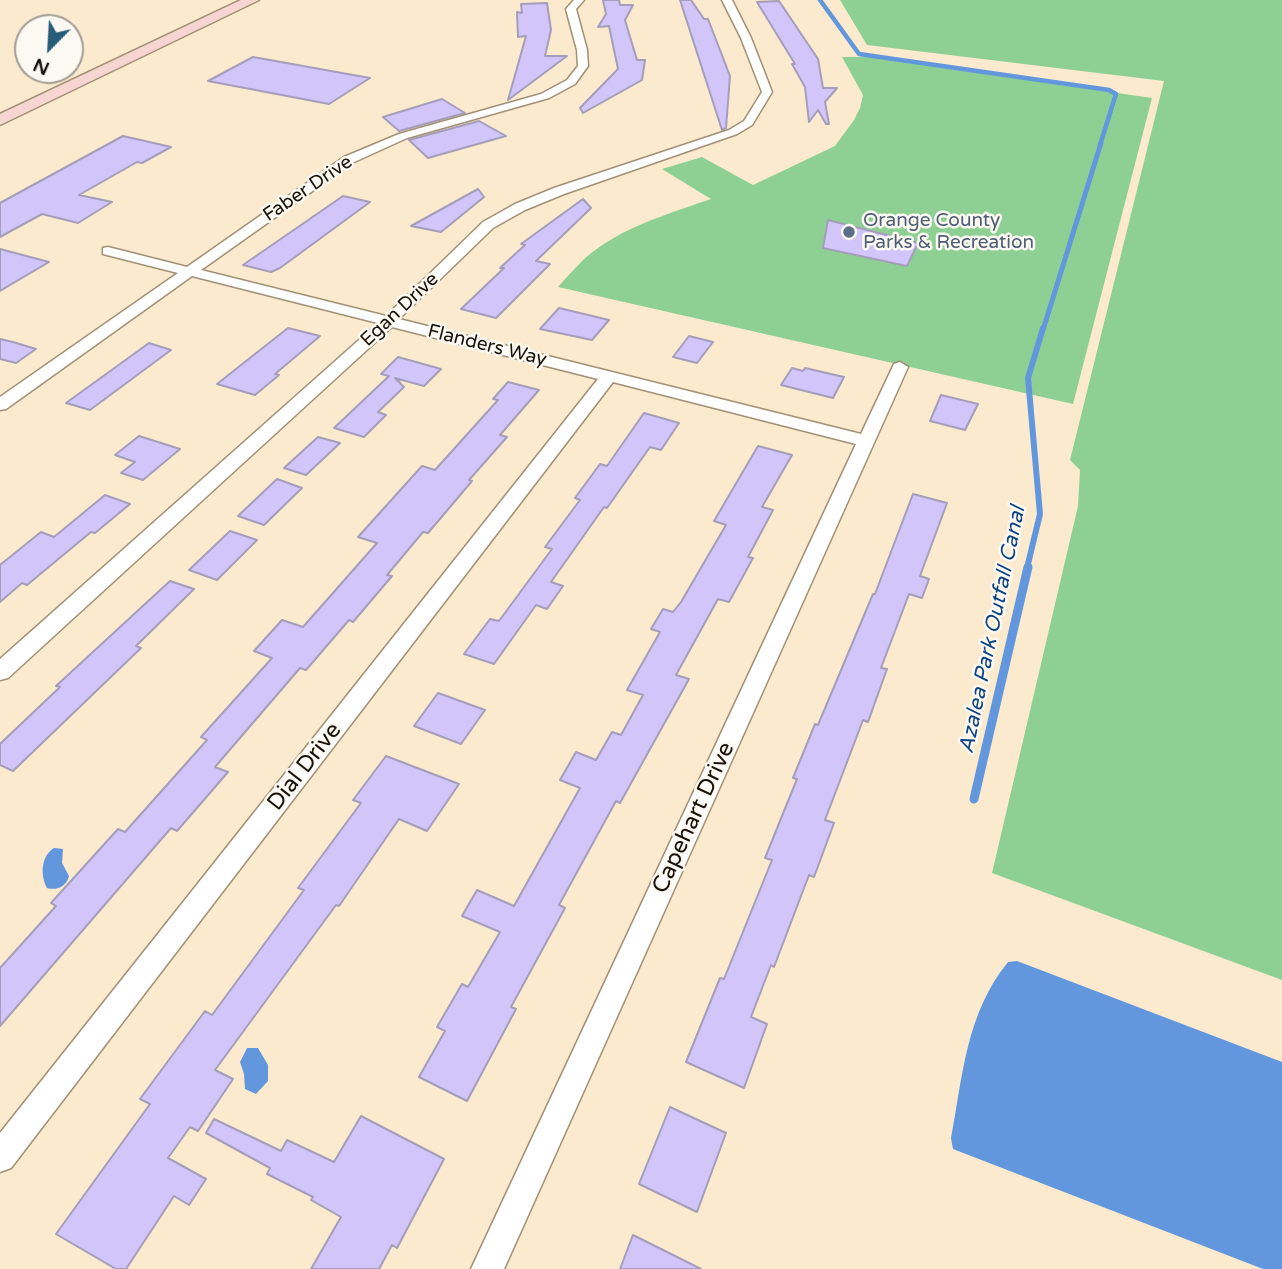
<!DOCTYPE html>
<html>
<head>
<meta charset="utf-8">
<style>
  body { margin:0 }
  #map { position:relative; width:1282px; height:1269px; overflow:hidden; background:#fbeacd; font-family:"Varela Round",sans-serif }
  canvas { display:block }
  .north { position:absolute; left:14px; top:14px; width:70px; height:70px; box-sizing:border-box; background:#fcf9f3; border:2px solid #a19d95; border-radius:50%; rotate:204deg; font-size:19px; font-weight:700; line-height:28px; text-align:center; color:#181208 }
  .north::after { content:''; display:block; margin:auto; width:24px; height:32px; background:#275d78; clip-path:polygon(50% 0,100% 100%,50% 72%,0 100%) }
</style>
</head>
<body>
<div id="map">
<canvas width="1282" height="1269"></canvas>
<div class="north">N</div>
</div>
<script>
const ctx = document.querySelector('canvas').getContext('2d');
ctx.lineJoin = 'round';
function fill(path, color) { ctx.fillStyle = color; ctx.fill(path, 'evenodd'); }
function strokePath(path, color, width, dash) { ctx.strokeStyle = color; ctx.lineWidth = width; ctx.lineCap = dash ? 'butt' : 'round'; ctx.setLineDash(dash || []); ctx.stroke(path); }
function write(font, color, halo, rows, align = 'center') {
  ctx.font = font + ' "Varela Round",sans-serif'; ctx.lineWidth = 5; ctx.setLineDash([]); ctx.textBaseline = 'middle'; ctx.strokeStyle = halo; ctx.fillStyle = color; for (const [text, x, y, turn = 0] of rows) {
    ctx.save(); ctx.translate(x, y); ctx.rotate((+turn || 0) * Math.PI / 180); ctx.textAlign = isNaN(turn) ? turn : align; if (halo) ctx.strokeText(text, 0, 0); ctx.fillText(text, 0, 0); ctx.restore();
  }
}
const green = new Path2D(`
  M840 0H1282V980L992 873 1078 506 1080 470 1070 460 1164 81 867 45Z
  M842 57H869L1152 98 1073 404 558 287C566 278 575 268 584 259 619 228 668 214 711 199L662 169 702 157 753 185 835 146 854 120 860 108 863 95Z`);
const water = new Path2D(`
  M54 848 63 849 62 863 69 876C67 886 57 891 47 888 40 875 41 856 54 848Z
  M1017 961 1282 1062V1269H1263L953 1149 951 1138C963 1074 966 1014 1008 962Z
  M247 1048H258L268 1065V1081L256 1094 245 1089 244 1074 240 1062Z`);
const streamFar3 = new Path2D(`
  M820 0 859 54 1109 90 1116 94 1100 145`);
const streamFar2 = new Path2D(`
  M1043 330 1101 143`);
const streamFar1 = new Path2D(`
  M1027 568 1040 514 1028 378 1043 328`);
const stream = new Path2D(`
  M974 799 1028 567`);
const building = new Path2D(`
  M603 0H619L620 5H633L625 20 637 60H645L642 80 583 113 580 108 618 69 609 26 598 27 606 14Z
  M680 0H691L704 19H708L730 76 726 128 722 130Z
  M779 1 818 59 823 88H837L825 102 829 124H826L818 110 809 122 805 87 792 64H795L757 2Z
  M547 3 551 30 545 56H567L508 100 526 36 518 37 517 12 522 13 521 4Z
  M253 57 370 78 329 104 208 81Z
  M442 99 465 113 399 131 383 117Z
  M479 121 506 136 428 158 409 140Z
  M123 136 171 147 142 163 137 162 79 195 112 202 78 223 42 214 0 237V203Z
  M478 189 484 197 441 232 411 226Z
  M343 196 370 202 280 268 271 272 243 265Z
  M583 199 591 208 536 261 550 264 496 318 461 309 504 268H500L525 245 521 244Z
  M828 220 918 243 907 266 823 248Z
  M0 249 49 262 0 291Z
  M559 308 609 320 592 340 540 329Z
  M288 328 320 336 275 374 279 375 255 395 217 384Z
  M689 336 713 342 697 363 673 357Z
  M0 339 13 342 36 349 16 363 0 359Z
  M149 343 171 350 90 410 66 403Z
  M398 357 441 369 424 386 395 378 404 387 378 412 386 415 364 437 334 428 389 376 381 374Z
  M792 368 803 371 805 368 844 377 833 398 781 385Z
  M508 382 539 390 500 435 507 437 469 480 472 481 428 533 423 532 387 575 392 576 353 622 349 620 306 670 300 668 215 767 228 772 177 831 171 828 0 1026V968L56 906 51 903 118 829 125 832 207 740 201 737 272 658 254 651 282 620 303 627 377 543 358 537 422 466 435 470 498 400 493 399Z
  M941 395 978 404 965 430 930 421Z
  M644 413 679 423 661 450 650 447 607 508 604 507 551 582 563 586 547 609 536 605 494 664 464 654 490 619 499 621 552 549 545 547 580 500 575 498 600 464 607 466Z
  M139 436 180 449 143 480 121 473 135 462 115 455Z
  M318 437 340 443 306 475 284 468Z
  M758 446 792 455 762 507 773 510 748 557 753 558 729 602 718 599 676 675 689 679 620 803 616 801 559 905 565 908 511 1007 516 1009 467 1101 419 1077 445 1031 437 1027 462 984 468 987 500 932 462 916 477 890 514 906 580 788 560 780 576 752 596 760 612 732 621 735 643 695 627 690 660 632 651 629 663 609 673 612 681 602 726 525 714 521Z
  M277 479 302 488 264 525 238 516Z
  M913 494 947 503 920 576 929 579 922 598 909 594 881 668 887 669 868 722 863 720 825 820 834 823 814 877 809 875 774 967 771 965 751 1017 767 1024 744 1088 686 1062 720 978 724 979 772 860 765 858 797 779 793 778 815 724 818 725 873 594H875Z
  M105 495 130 504 95 533 91 532 27 585 22 583 0 602V565L41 532 54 537Z
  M230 531 257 540 217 580 189 570Z
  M170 581 194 589 136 646 141 648 13 771 0 765V744L60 687 56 686Z
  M438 693 485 710 461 744 414 726Z
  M386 756 459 784 427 831 399 819 339 906 336 905 215 1070 233 1079 198 1131 190 1127 168 1158 206 1179 189 1205 174 1196 126 1269H116L56 1234 150 1104 140 1099 205 1011 212 1015 304 890 298 888 361 803 353 800Z
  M670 1107 726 1133 697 1212 639 1184Z
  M361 1116 444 1159 397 1248 392 1245 379 1269H311L341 1217 311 1200 313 1197 267 1174 270 1168 206 1133 214 1119 281 1151 287 1140 334 1162Z
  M633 1235 701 1269H620Z`);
const minor = new Path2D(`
  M574 0H584L576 9 587 50 588 66 575 84 549 98 407 138 352 163 201 270 386 316 483 222 515 204 554 188 729 130 744 121 762 92 741 38 722 0H732L751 38 772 92 752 125 737 134 564 194 525 210 493 228 399 319 861 434 894 364 900 362 908 367 504 1269H471L856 444 613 382 11 1168 0 1172V1133L598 379 392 327 8 678 0 680V659L378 323 192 276 6 409 0 410V397L178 273 103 254V248L108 247 187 267 344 157 399 134 541 94 567 80 578 66 577 50 566 9Z`);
const secondary = new Path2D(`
  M241 0H259L0 125V114Z`);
const markers = [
  [849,232,7,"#5c6f8a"]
];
const farStreetnames = [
  ["Faber Drive",308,189,-34],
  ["Egan Drive",400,310,-43],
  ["Flanders Way",487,346,14]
];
const farServicenames = [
  ["Orange County",863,221],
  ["Parks & Recreation",863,243]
];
const farWaternames = [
  ["Azalea Park Outfall Canal",993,630,-78]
];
const streetNames = [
  ["Dial Drive",305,767,-52],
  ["Capehart Drive",694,818,-65]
];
fill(green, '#8ed094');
fill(water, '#6297de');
strokePath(streamFar3, '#6297de', 4.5);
strokePath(streamFar2, '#6297de', 5);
strokePath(streamFar1, '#6297de', 6);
strokePath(stream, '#6297de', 9);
fill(building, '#d2c5f9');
strokePath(building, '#a59ebb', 2);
strokePath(minor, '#a19076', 3);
strokePath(secondary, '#a19076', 3);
fill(minor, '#fff');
fill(secondary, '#f7d6d2');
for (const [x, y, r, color] of markers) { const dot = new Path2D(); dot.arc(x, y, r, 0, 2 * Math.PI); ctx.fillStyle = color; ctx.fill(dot); strokePath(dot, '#fcf9f3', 2.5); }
write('19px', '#181208', '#fcf9f3', farStreetnames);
write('19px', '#4e5e75', '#fcf9f3', farServicenames, 'left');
write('italic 21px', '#0e4383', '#fcf9f3', farWaternames);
write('23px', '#181208', '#fcf9f3', streetNames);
</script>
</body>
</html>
